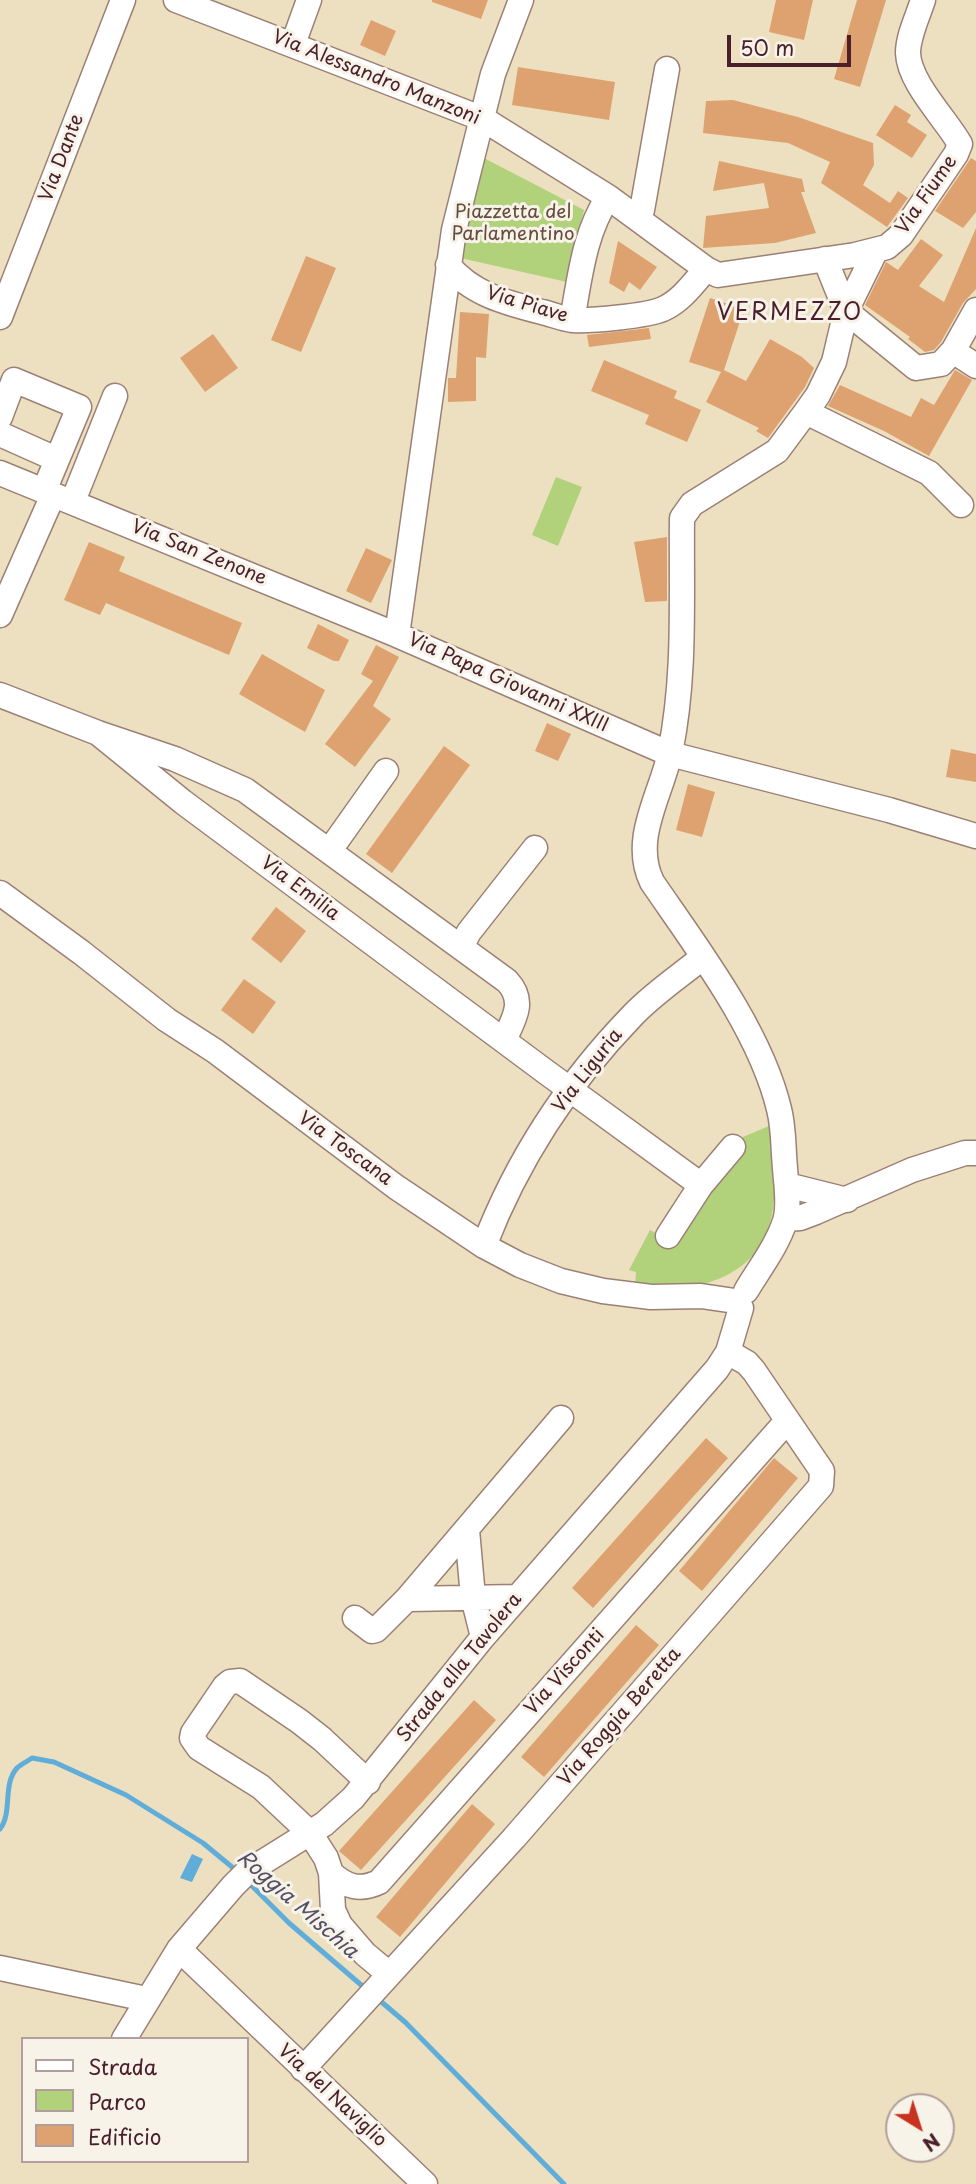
<!DOCTYPE html>
<html>
<head>
<meta charset="utf-8">
<style>
  body { margin:0 }
  #map { position:relative; width:976px; height:2184px; overflow:hidden; background:#ede0c0; font-family:"Playpen Sans",sans-serif }
  canvas { display:block }
  .legend { position:absolute; left:21px; top:2037px; width:228px; height:126px; box-sizing:border-box; background:#f7f3e8; border:2px solid #b29e9c; margin:0; padding:9px 12px; list-style:none; font-size:21px; color:#4a1f2b }
  .legend li { display:flex; align-items:center; gap:14px; height:35px }
  .legend b { width:35px; border:2px solid #b29e9c }
  .north { position:absolute; left:885px; top:2093px; width:70px; height:70px; box-sizing:border-box; background:#f7f3e8; border:2px solid #b29e9c; border-radius:50%; rotate:142deg; font-size:19px; font-weight:700; line-height:28px; text-align:center; color:#4a1f2b }
  .north::after { content:''; display:block; margin:auto; width:24px; height:32px; background:#c8321e; clip-path:polygon(50% 0,100% 100%,50% 72%,0 100%) }
  .scale { position:absolute; left:727px; top:35px; width:124px; height:32px; box-sizing:border-box; border:4px solid #4a1f2b; border-top:0; padding-left:9px; font-size:21px; line-height:24px; white-space:nowrap; color:#4a1f2b; -webkit-text-stroke:5px #f7f3e8; paint-order:stroke }
</style>
</head>
<body>
<div id="map">
<canvas width="976" height="2184"></canvas>
<ul class="legend">
<li><b style="height:9px;background:#fff"></b>Strada</li>
<li><b style="height:19px;background:#b1d27a"></b>Parco</li>
<li><b style="height:19px;background:#dea270"></b>Edificio</li>
</ul>
<div class="north">N</div>
<div class="scale">50 m</div>
</div>
<script>
const ctx = document.querySelector('canvas').getContext('2d');
ctx.lineJoin = 'round';
function fill(path, color) { ctx.fillStyle = color; ctx.fill(path, 'evenodd'); }
function strokePath(path, color, width, dash) { ctx.strokeStyle = color; ctx.lineWidth = width; ctx.lineCap = dash ? 'butt' : 'round'; ctx.setLineDash(dash || []); ctx.stroke(path); }
function write(font, color, halo, rows, align = 'center') {
  ctx.font = font + ' "Playpen Sans",sans-serif'; ctx.lineWidth = 6; ctx.setLineDash([]); ctx.textBaseline = 'middle'; ctx.strokeStyle = halo; ctx.fillStyle = color; for (const [text, x, y, turn = 0] of rows) {
    ctx.save(); ctx.translate(x, y); ctx.rotate((+turn || 0) * Math.PI / 180); ctx.textAlign = isNaN(turn) ? turn : align; if (halo) ctx.strokeText(text, 0, 0); ctx.fillText(text, 0, 0); ctx.restore();
  }
}
const green = new Path2D(`
  M482 157 584 210 567 282 456 257Z
  M556 477 582 487 558 546 532 535Z
  M769 1126C776 1180 786 1244 729 1274 716 1281 703 1285 688 1286 671 1287 652 1285 635 1285L636 1272 629 1270 650 1230 669 1240 731 1142Z`);
const water = new Path2D(`
  M192 1854 203 1859 192 1882 180 1878Z`);
const stream = new Path2D(`
  M0 1829C13 1812 2 1785 17 1768 21 1764 28 1761 32 1758L54 1762 126 1795 203 1843 238 1872
  M248 1882 289 1923 367 1990
  M378 1999 405 2022 564 2184`);
const building = new Path2D(`
  M432 0H488L481 19 432 2Z
  M776 0H813L804 40 769 32Z
  M857 0H886L860 87 834 79Z
  M371 20 396 31 385 56 360 45Z
  M518 67 615 82 609 120 512 105Z
  M733 100 798 117 873 143 874 165 863 185 890 203 898 191 908 198 887 227 821 183 830 162 788 143 703 133 706 101Z
  M895 105 911 115 907 122 927 135 912 158 876 135Z
  M971 158 976 161V212L963 228 935 211Z
  M719 161 802 179 805 192H801L816 233 775 243 703 248 706 216 769 208 764 183 713 191Z
  M976 228V289L963 303 941 342 934 350 925 352 908 339 910 337 865 305 886 262 898 270 921 239 943 255 919 286 944 302Z
  M618 241 657 267 640 290 629 282 624 292 609 283Z
  M306 256 336 268 301 352 271 340Z
  M710 298 744 309 724 370 746 381 770 339 802 357 814 368 805 387 768 438 756 431 759 428 706 402 721 372 689 362Z
  M460 312 489 314 486 358 476 357V401L448 402V378H456Z
  M649 328 651 339 589 347 587 335Z
  M213 334 238 368 205 392 180 358Z
  M604 360 677 391 674 398 701 410 687 442 645 424 649 415 591 391Z
  M955 370 972 380 929 456 884 431 828 406 840 385 911 417 921 398 934 405Z
  M667 537V601L645 602 634 542Z
  M89 542 125 557 119 571 242 623 229 655 106 603 100 615 64 600Z
  M366 548 392 560 371 603 346 591Z
  M318 624 349 640 339 661H334L307 648Z
  M376 645 399 657 373 706 391 719 355 767 325 744 373 681 361 674Z
  M262 654 325 690 305 732 239 694Z
  M547 723 571 734 558 761 535 751Z
  M444 746 470 765 392 873 366 854Z
  M951 749 976 754V782L946 777Z
  M688 784 715 792 702 837 676 830Z
  M276 907 306 931 281 963 251 939Z
  M244 979 276 1002 253 1034 221 1010Z
  M706 1438 728 1458 593 1608 572 1588Z
  M774 1458 798 1478 702 1591 679 1571Z
  M636 1625 659 1645 544 1777 521 1757Z
  M474 1700 496 1720 361 1870 339 1851Z
  M472 1804 495 1824 400 1937 376 1917Z`);
const minor = new Path2D(`
  M176 0 483 119 608 197 706 269 718 275 855 255 887 247 901 235 956 154 960 144
  M521 0 493 74 454 230 397 635 670 754 889 810 976 836
  M923 0C918 16 908 36 908 53 909 83 946 119 960 144
  M293 44 309 0
  M637 218 642 210 667 69
  M825 259 846 311 916 368 941 364 953 351 976 310
  M448 265C471 294 507 303 542 312 551 314 563 319 573 320 591 321 647 316 663 309 681 301 693 284 706 269
  M0 317 123 0
  M572 320C580 277 584 234 608 197
  M953 351 976 366
  M806 412 929 473 961 505
  M0 417 14 380 79 407 44 491
  M0 434 56 459
  M0 473 397 635
  M73 501 115 396
  M0 615 53 495
  M0 695 98 733 175 759 245 790 507 981C526 1001 514 1019 504 1040
  M98 733 183 802 546 1072 701 1185
  M330 850 386 771
  M0 893 82 953 167 1020 215 1051 396 1187 484 1246 520 1265 561 1281 603 1291 651 1297 701 1296 735 1301
  M461 947 469 932 535 848
  M787 1185 847 1200
  M786 1219 800 1218 816 1212 912 1170 965 1153H976
  M668 1236 701 1185 733 1147
  M484 1246C517 1160 569 1081 633 1015 654 993 680 976 703 957
  M746 1291C759 1269 777 1246 785 1221 790 1205 786 1184 785 1168 783 1148 784 1128 779 1109 760 1030 697 948 652 882 631 839 661 795 670 753 686 675 681 596 682 518L692 504 777 451 806 412 818 395 834 362 846 311 875 252
  M467 1530 473 1597 483 1637
  M518 1597 407 1599 561 1418
  M355 1618 372 1631 376 1630 407 1599
  M368 1782 322 1739 299 1721 240 1681 230 1682 225 1686 193 1733 192 1738 199 1748 261 1787 310 1833 326 1858 331 1873 333 1910 340 1925 365 1954 389 1974
  M331 1873C346 1887 360 1891 379 1882L787 1421
  M179 1949 425 2184
  M0 1968 146 1999
  M124 2039 179 1949 233 1886 247 1872 324 1824 353 1798 483 1637 717 1369 728 1352 741 1308
  M303 2069 514 1838 821 1486 822 1471 754 1371 747 1363 728 1352`);
const streetNames = [
  ["Via Alessandro Manzoni",376,78,22],
  ["Via Dante",62,158,-69],
  ["Via Fiume",927,195,-55],
  ["Via Piave",527,305,17],
  ["Via San Zenone",199,553,22],
  ["Via Papa Giovanni XXIII",508,683,24],
  ["Via Emilia",300,889,37],
  ["Via Liguria",588,1071,-52],
  ["Via Toscana",345,1149,36],
  ["Strada alla Tavolera",460,1668,-51],
  ["Via Visconti",565,1672,-48],
  ["Via Roggia Beretta",620,1717,-49],
  ["Via del Naviglio",332,2096,43]
];
const parkNames = [
  ["Piazzetta del",513,213],
  ["Parlamentino",513,235]
];
const waterNames = [
  ["Roggia Mischia",297,1905,41]
];
const quarterNames = [
  ["VERMEZZO",790,314]
];
fill(green, '#b1d27a');
fill(water, '#60add9');
strokePath(stream, '#60add9', 5);
fill(building, '#dea270');
strokePath(minor, '#9c8076', 27);
strokePath(minor, '#fff', 24);
write('19px', '#4a1f2b', '#f7f3e8', streetNames);
write('19px', '#644c3f', '#f7f3e8', parkNames);
write('italic 21px', '#525168', '#f7f3e8', waterNames);
ctx.letterSpacing = '2px';
write('23px', '#4a1f2b', '#f7f3e8', quarterNames);
ctx.letterSpacing = '0px';
</script>
</body>
</html>
